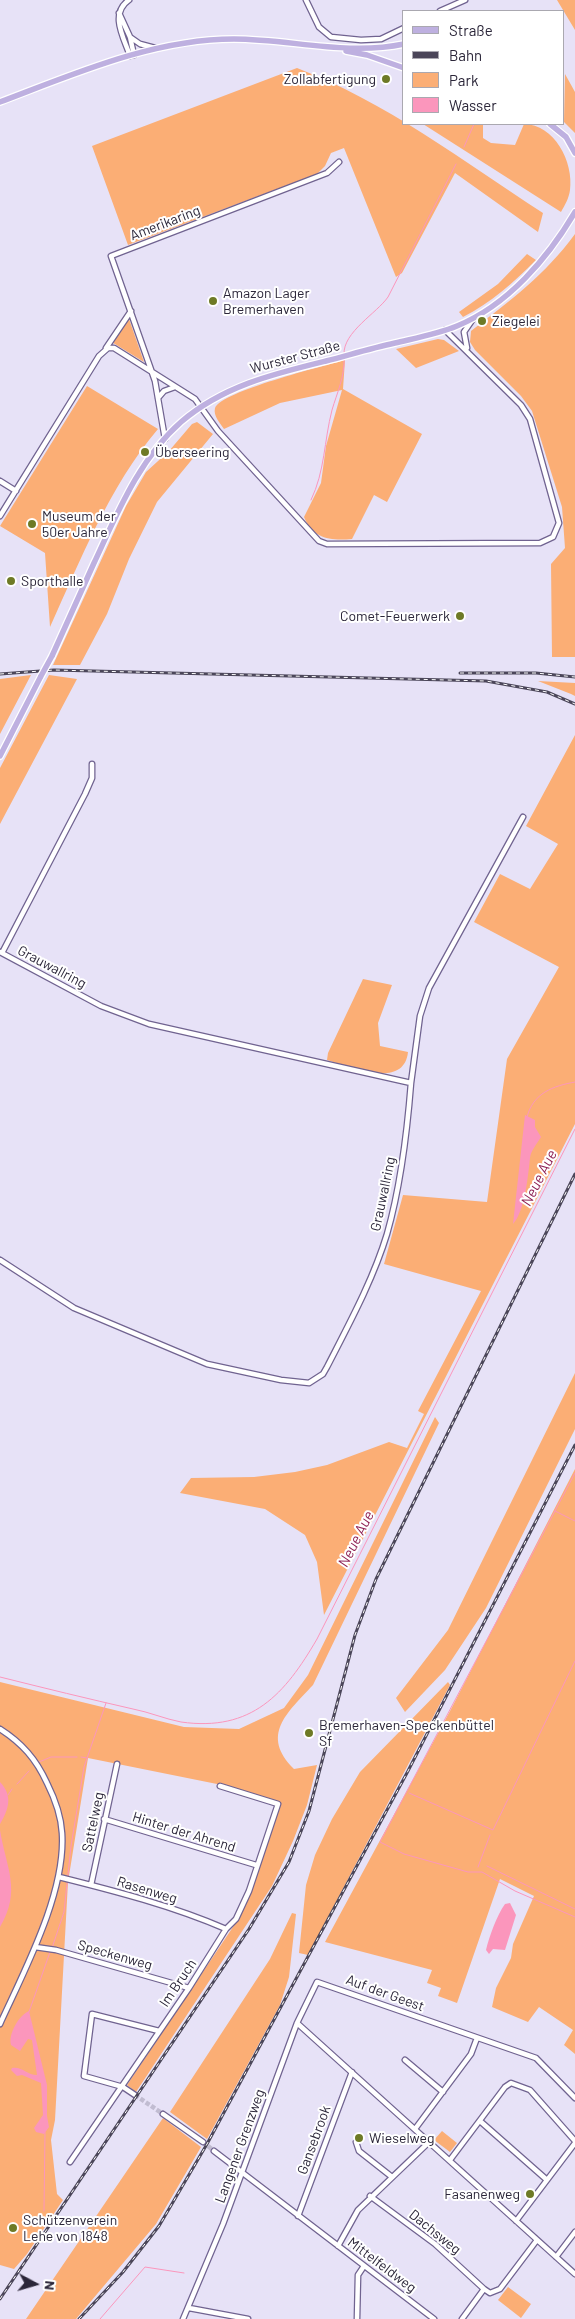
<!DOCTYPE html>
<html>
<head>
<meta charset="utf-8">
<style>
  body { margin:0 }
  #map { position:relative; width:575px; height:2319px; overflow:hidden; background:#e7e2f7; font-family:Barlow,sans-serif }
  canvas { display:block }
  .legend { position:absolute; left:402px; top:10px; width:162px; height:115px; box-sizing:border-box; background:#fff; border:1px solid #aaa8b0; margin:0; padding:6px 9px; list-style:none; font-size:15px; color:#2b2639 }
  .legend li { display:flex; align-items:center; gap:10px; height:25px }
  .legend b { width:25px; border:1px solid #aaa8b0 }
  .north { position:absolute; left:10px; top:2259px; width:50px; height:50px; -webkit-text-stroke:4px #fff; paint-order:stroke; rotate:96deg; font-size:14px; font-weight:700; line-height:20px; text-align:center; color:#2b2639 }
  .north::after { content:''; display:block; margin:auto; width:18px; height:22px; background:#2b2639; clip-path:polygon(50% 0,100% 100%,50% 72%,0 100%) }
</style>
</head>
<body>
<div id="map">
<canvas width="575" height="2319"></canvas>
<ul class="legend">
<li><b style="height:6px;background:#beb0e0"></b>Straße</li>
<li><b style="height:6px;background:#4b4659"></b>Bahn</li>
<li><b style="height:14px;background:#fbae75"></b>Park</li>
<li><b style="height:14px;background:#fb96bc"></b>Wasser</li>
</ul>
<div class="north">N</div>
</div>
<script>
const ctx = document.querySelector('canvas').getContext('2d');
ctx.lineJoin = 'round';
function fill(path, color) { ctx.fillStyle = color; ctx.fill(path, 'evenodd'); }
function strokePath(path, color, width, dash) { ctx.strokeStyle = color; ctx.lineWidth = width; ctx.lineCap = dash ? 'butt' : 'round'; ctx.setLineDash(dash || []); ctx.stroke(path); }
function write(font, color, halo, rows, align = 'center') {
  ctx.font = font + ' Barlow,sans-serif'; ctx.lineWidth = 4; ctx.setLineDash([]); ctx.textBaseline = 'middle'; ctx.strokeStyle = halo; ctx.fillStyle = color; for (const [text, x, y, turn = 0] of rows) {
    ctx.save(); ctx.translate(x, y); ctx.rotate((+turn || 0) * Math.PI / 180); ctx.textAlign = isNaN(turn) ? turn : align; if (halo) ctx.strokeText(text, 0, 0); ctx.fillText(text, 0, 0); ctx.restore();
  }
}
const green = new Path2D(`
  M557 0H575V30Z
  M297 68C386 102 463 161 543 213L538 232 455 173 402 273 396 277 344 148 331 153 325 166 317 174 128 245 92 146Z
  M565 74 575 92V133L564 122Z
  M423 124H483V138L491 143 515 145 524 124C554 124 574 162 570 190 569 198 565 205 561 212Z
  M575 234V657H552L551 564 565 548 562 507 532 411 521 396 475 350 470 342 471 331C511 300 545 275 575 234Z
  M527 254 536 260C513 283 492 302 463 317L459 312 498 284Z
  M128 316 144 362 110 341Z
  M438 339 444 340 459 351 416 368 396 349Z
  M345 360 343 389 422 434 387 502 374 495 352 539C331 541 313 539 304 517L321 483 326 446 342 390 280 403 224 429C220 423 213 416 215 408 222 391 324 366 345 360Z
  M87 386 158 429C109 487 81 559 50 627L45 553 0 526Z
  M197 422 213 434 157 502 129 559 107 614 80 665H53L126 506 146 472 169 451 192 424Z
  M31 675 0 734V679Z
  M49 675 77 679 0 824V768Z
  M538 681 575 683V696L571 694Z
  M575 735V1124L324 1615 317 1562 305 1535 265 1509 180 1493 191 1478 254 1477 295 1472 327 1465 389 1442 407 1448 424 1414 418 1411 481 1291 384 1264 403 1195 487 1202 507 1059 559 967 474 922 500 874 530 889 558 844 526 826Z
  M363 979 392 985 378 1023 380 1046 408 1052C404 1090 351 1067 327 1060L328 1053Z
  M575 1373V1429L486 1608 445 1670 405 1712 396 1698 448 1630Z
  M435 1417 439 1423 313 1685C287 1713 260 1735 294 1769L317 1765 307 1805 293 1841 272 1886 136 2092 127 2085 237 1921 279 1803 217 1784 88 1758 68 1882 55 2120 51 2140 57 2194 63 2200 27 2254 14 2269 0 2265V1682L184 1727 239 1729 284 1708 308 1675Z
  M575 1469V2054L564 2045 573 2030 539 2007 528 2022 492 2007 496 1988 511 1958 513 1944 534 1896 500 1879 457 2003 438 1996 441 1988 427 1983 432 1970 325 1942 450 1711Z
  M448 1682 450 1685 308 1955 299 1953 306 1885 315 1855 332 1819 360 1772Z
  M292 1913 296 1914 289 1977 280 2005 207 2139 170 2112 270 1959Z
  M163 2118 201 2147 156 2224 76 2319H26Z
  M442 2131 457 2143 450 2152 434 2140Z
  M508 2287 531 2304 521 2318 498 2300Z`);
const water = new Path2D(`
  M525 1115 535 1120V1127L541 1137C537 1144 531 1150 530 1158 528 1176 525 1211 513 1224Z
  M0 1782C13 1796 9 1809 0 1824Z
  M0 1830C6 1868 22 1890 0 1927Z
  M510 1903 516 1915 505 1950 493 1949 489 1954 486 1950C489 1937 497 1915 505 1904Z
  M29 2011 47 2085V2116L49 2127 44 2134 36 2132 34 2128 43 2115 41 2083 22 2075 17 2076 11 2070 12 2068C22 2066 27 2075 37 2075L32 2040 28 2039 20 2051 11 2045C8 2034 19 2015 29 2011Z`);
const stream = new Path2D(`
  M464 147 474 124
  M344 354C343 332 377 313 388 297L456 164
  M311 500C325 471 324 441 332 410 337 393 345 376 344 358
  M527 1117C533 1093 553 1086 575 1082
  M575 1473 380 1842 404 1854 468 1872H482L515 1891 575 1917
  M555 1511 575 1521
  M0 1677C44 1688 89 1699 133 1709 149 1712 165 1719 181 1722 252 1732 285 1694 317 1639L575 1129
  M81 1757 87 1758
  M39 1762 51 1757H77
  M17 1784 29 1771
  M409 1793 493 1830 575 1661
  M8 1795 12 1789
  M487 1866 575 1909
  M478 1867 490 1835
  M52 1948 64 1912 71 1846 84 1767 106 1703
  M29 2012 50 1952
  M44 2211 45 2132
  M43 2225 44 2217
  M100 2319 145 2267 184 2273`);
const minorTunnel = new Path2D(`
  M135 2095 163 2114
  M203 2142 214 2151`);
const minor = new Path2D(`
  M129 0C109 14 124 38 130 56
  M306 0 319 27 331 37 361 40 381 39 404 28
  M440 11 465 0
  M119 13 130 37 134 55
  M130 37 140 44 155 48
  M106 348 131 311
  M467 348 464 332 473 319
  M158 398 164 391 175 387
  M165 439 155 381 111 256 327 173 339 162
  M0 481 16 491
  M0 516 99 356 108 348H114L195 399 218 431 319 541 327 544 540 543 553 537 559 523 530 419 521 405 445 330
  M0 952 101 1006 149 1024 411 1083C407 1134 401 1185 387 1234 373 1280 349 1324 327 1367L323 1374 309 1383 281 1380 207 1364 74 1308 0 1260
  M2 953 85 794 92 778V764
  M411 1083 420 1016 429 988 523 817
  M0 1729C22 1743 36 1759 47 1783 55 1799 61 1815 62 1833 66 1893 24 1971 0 2024
  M104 1819 256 1865
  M59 1877C115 1891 173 1906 226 1929
  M91 1885 117 1764
  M35 1947 56 1950 189 1988
  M297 2023 575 2274
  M405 2060 443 2092
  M135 2095 123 2087 84 2076 92 2014 159 2031
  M163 2114 203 2142
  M480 2121 547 2180
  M415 2129 471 2054 477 2038
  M356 2142 359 2151 392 2177
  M214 2151 434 2319
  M450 2160 505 2087 511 2083 530 2090 575 2141
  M70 2162 189 1988 226 1929 236 1919 249 1891 278 1804 220 1786
  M370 2196 435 2244 484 2289
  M298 2216 352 2072
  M516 2221 575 2143
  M338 2246 358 2210 429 2142
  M556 2257 575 2232
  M189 2308 248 2319
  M183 2319 223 2224 297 2023 317 1982 536 2058 575 2098
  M357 2319 358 2275 364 2266
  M462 2319 484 2289 490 2293 500 2289 537 2240`);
const major = new Path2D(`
  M346 51 367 55 404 68
  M0 102C74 74 153 39 234 39 290 39 347 56 404 44
  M550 124 566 137 575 153
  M52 656C66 625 80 594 94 563 117 514 139 459 181 422 223 386 273 374 326 361 349 355 372 348 395 343 416 338 438 334 457 326 508 305 548 258 575 212
  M0 756 41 676`);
const rail = new Path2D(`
  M460 673H536L575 677
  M0 674 54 670 486 681 547 692 575 704
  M0 2299 249 1929 289 1862 309 1811 355 1635 376 1579 575 1174
  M79 2319 123 2272 159 2226 207 2144 408 1771 575 1445`);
const majorBridge = new Path2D(`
  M41 676 52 656`);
const markers = [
  [386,79,5,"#6e7a26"],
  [213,301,5,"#6e7a26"],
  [482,321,5,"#6e7a26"],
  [145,452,5,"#6e7a26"],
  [32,524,5,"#6e7a26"],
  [11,581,5,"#6e7a26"],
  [460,616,5,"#6e7a26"],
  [309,1733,5,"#6e7a26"],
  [359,2138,5,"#6e7a26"],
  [530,2194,5,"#6e7a26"],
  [13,2228,5,"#6e7a26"]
];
const poiNames = [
  ["Zollabfertigung",376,79,"right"],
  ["Amazon Lager",223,293],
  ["Bremerhaven",223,309],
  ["Ziegelei",492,321],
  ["Überseering",155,452],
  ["Museum der",42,516],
  ["50er Jahre",42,532],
  ["Sporthalle",21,581],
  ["Comet-Feuerwerk",450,616,"right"],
  ["Bremerhaven-Speckenbüttel",319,1725],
  ["Sf",319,1741],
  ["Wieselweg",369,2138],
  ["Fasanenweg",520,2194,"right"],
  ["Schützenverein",23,2220],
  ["Lehe von 1848",23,2236]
];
const streetNames = [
  ["Amerikaring",165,223,-21],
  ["Wurster Straße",295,357,-15],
  ["Grauwallring",52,967,28],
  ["Grauwallring",383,1194,-78],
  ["Sattelweg",93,1822,-78],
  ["Hinter der Ahrend",184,1832,17],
  ["Rasenweg",147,1890,17],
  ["Speckenweg",115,1955,16],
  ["Im Bruch",178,1983,-56],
  ["Auf der Geest",385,1993,20],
  ["Gansebrook",314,2140,-70],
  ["Langener Grenzweg",240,2146,-70],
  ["Dachsweg",435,2232,39],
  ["Mittelfeldweg",382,2265,37]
];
const waterNames = [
  ["Neue Aue",539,1178,-63],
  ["Neue Aue",356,1539,-63]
];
fill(green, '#fbae75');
fill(water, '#fb96bc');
strokePath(stream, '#fb96bc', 1);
strokePath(minorTunnel, '#c1bcd1', 4.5, [4.5, 2]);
strokePath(minor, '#706390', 7);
strokePath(major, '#fff', 8);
strokePath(minor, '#fff', 4.5);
strokePath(major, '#beb0e0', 5.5);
strokePath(rail, '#4b4659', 3);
strokePath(rail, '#fff', 1, [4]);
strokePath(majorBridge, '#fff', 8, []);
strokePath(majorBridge, '#beb0e0', 5.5);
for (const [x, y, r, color] of markers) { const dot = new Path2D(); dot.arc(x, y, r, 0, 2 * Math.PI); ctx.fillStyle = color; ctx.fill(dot); strokePath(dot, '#fff', 2); }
write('14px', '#2b2639', '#fff', poiNames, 'left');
write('14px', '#2b2639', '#fff', streetNames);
write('italic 15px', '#8d1f53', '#fff', waterNames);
</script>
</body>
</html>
